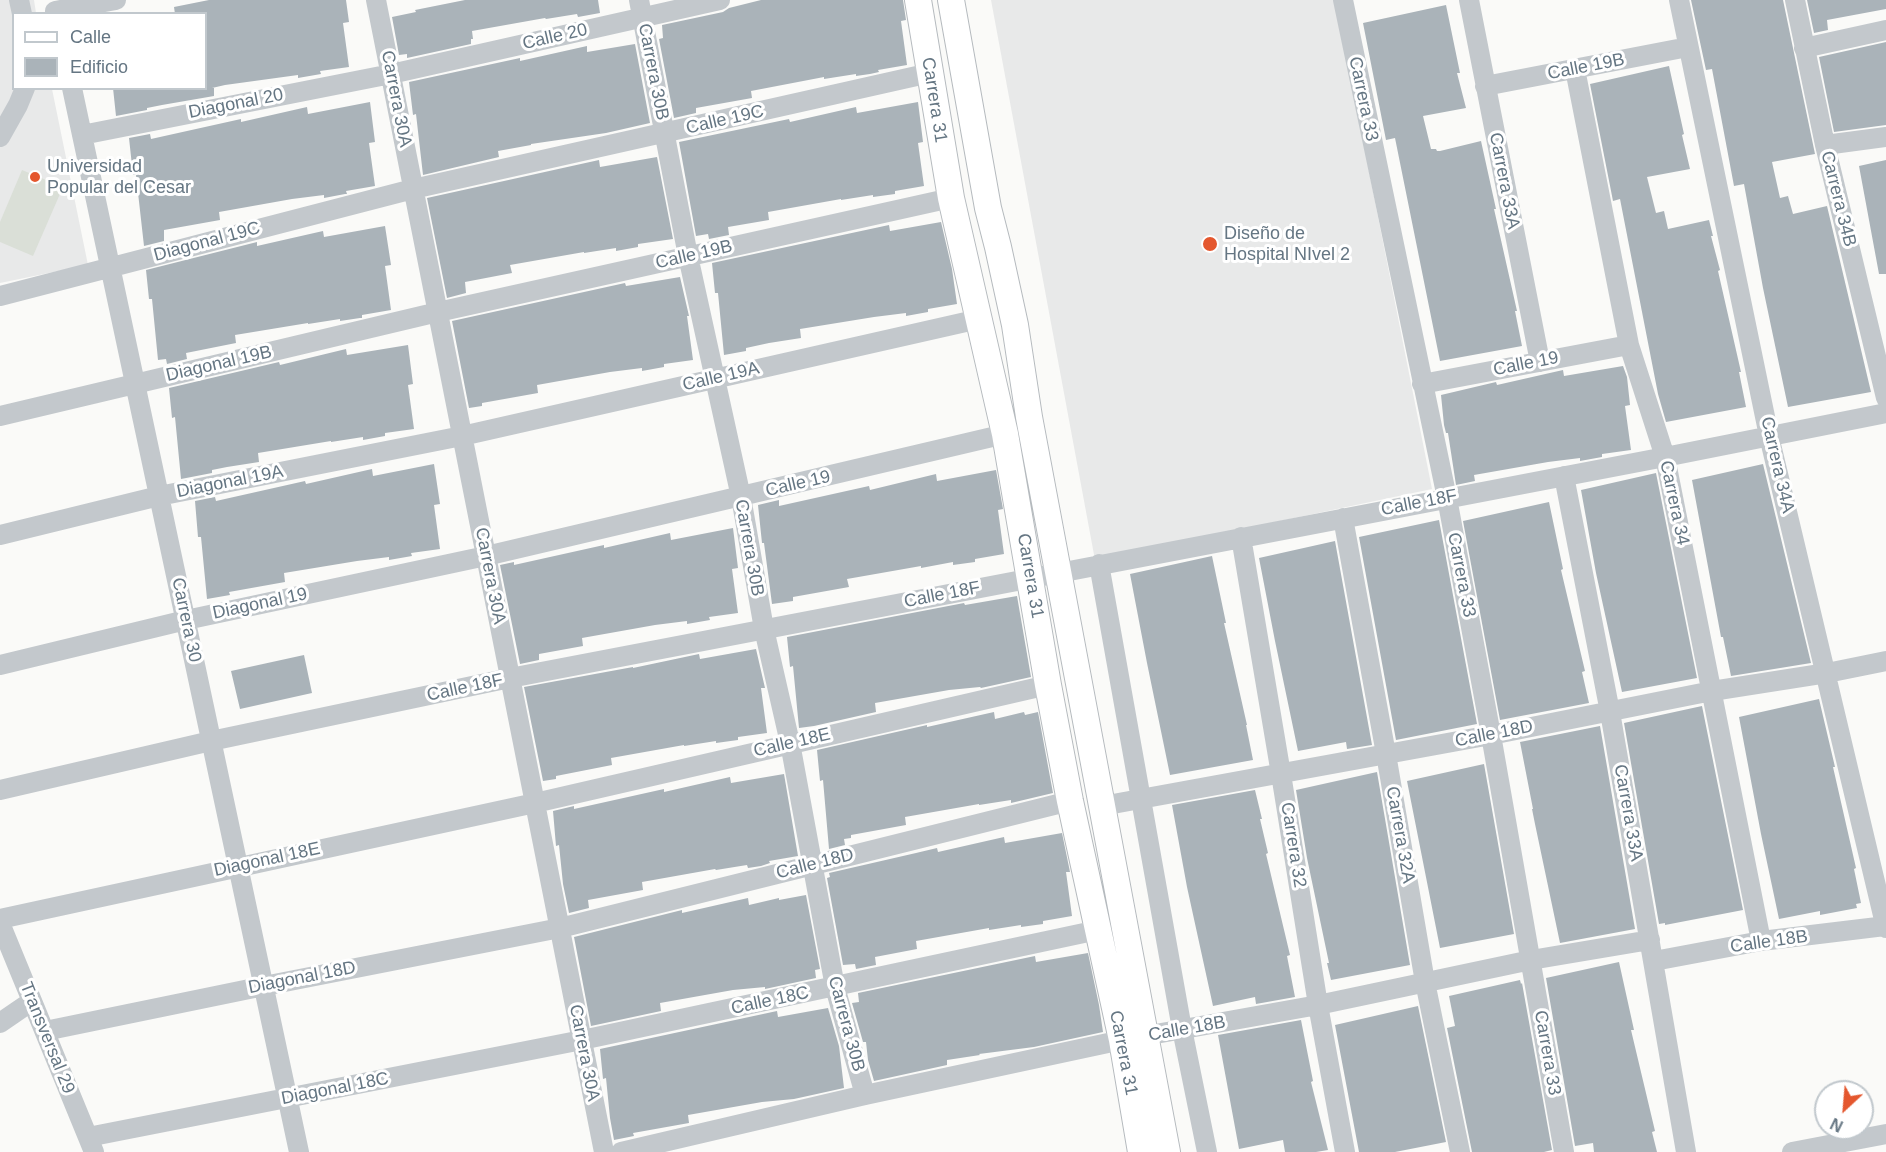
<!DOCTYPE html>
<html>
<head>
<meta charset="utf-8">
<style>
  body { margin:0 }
  #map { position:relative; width:1886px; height:1152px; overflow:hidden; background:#fafaf8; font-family:Helvetica,sans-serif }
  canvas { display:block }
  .legend { position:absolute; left:12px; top:12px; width:195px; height:78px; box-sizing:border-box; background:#fff; border:2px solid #c1c8cd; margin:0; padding:8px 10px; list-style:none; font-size:18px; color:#657683 }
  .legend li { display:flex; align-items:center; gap:12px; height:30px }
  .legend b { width:30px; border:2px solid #c1c8cd }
  .north { position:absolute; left:1814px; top:1080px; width:60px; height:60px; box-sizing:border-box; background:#fff; border:2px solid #c1c8cd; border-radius:50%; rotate:206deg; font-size:16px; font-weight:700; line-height:24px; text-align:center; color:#657683 }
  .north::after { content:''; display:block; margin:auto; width:21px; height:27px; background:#e4572e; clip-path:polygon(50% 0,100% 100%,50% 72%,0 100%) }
</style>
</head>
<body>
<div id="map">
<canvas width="1886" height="1152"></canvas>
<ul class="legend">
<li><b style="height:8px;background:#fff"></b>Calle</li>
<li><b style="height:16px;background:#aab3b9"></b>Edificio</li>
</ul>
<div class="north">N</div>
</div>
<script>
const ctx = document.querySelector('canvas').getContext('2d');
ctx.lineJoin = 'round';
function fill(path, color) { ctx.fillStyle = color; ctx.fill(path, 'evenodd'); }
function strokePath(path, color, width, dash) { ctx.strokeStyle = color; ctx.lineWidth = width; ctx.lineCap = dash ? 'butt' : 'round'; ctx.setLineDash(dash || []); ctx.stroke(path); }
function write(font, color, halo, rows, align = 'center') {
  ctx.font = font + ' Helvetica,sans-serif'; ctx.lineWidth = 6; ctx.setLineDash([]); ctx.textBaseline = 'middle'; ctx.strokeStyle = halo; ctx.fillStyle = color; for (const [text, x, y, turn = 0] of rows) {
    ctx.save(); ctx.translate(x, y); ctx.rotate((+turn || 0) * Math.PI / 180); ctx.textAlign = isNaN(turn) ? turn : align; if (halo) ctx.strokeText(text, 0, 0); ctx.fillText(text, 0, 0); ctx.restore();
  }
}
const built = new Path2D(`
  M0 0H34L36 13 14 14V88L52 89 88 265 0 283Z
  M991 0H1335L1432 489 1095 560Z`);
const green = new Path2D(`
  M22 170 63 187 33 256 0 242V222Z`);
const building = new Path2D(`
  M209 0H346L349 22 343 23 349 67 320 71 321 74 298 78V75L225 85 212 88H214V96L162 105 147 108V110L116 116 113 88H206V14H175L174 7Z
  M465 0H598L600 13 578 17 577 14 546 19 545 18 472 31 473 39H471V44L407 58V54L399 55 392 17 416 12 415 10Z
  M761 0H903L906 20 901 21 907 65 878 70 879 72 870 74 856 76V74L824 79V77L751 91 752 98 696 108V113L674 118 659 39 663 38 662 25 723 12 729 8Z
  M1691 0H1783L1815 154 1772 162 1780 198 1788 196 1793 214 1827 206 1871 392 1788 407 1763 288 1744 184 1734 186 1712 69 1706 70Z
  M1807 0H1886V9L1827 20 1828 30 1814 33Z
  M1446 5 1460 73H1457L1466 108 1423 116 1431 149H1436L1437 151H1440L1481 141 1496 209H1494L1517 311H1515L1522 346 1440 361 1395 138 1386 140 1363 23Z
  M1886 42V125L1834 132 1819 57Z
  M635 44 650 123 606 133 531 144V145L498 151 499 157 423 175 416 114 413 115 409 82 520 58V61L587 46V52Z
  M1669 66 1684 134 1682 135 1690 169 1647 177 1656 213 1664 211 1668 229 1709 220 1713 236H1711L1720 270 1718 271 1741 372H1739L1746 407 1666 422 1658 394 1620 199 1613 201 1590 84Z
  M370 102 375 142 369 143 375 186 346 191 347 194H345L324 198V195L292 199 219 212 220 220 164 230V241L144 246 136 175H133L129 138 150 134 151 139 241 119V122L307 107 308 114Z
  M918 102 923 142 918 143 924 186 895 191V194L873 197V195L841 200V199L768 212 769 220 728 227 729 235 709 239 708 234 696 236 679 142 789 119 790 122 856 107 857 113Z
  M657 157 673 239 638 244V247L616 251V248L584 253V252L510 265 512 273 465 282 466 293 447 298 427 198 599 160 600 167Z
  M1886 160V274H1879L1859 166Z
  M941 222 952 269 957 304 928 309V312L906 316V313L874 317 800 329 801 338 769 343 746 348V351L724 355 718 293H715L712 263 889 225 890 231Z
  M385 226 391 265 385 266 391 310 362 315V318H360L340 321V319L308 324V323L235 335 236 343 186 353 187 359 167 364 166 359 158 360 152 299H149L146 270 257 242V246L323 231 324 237Z
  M680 277 689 316H687L693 360 664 364V367L642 371V368L610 372 537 385 538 393 482 403V406L469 408 452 321 625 283 626 286Z
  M408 345 413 384 408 385 414 429 385 433V436L363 440V437L331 442V441L258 453 259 462 227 467 212 470V473L181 479 175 417 172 418 169 388 279 362 280 365 346 349 347 355Z
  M1623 366 1627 377 1630 405 1625 406 1631 450 1602 454V457L1580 461V458L1548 462 1474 475 1475 481 1456 485 1448 433H1446L1444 425 1441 395 1496 382 1497 385 1563 370 1564 376Z
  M434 464 440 504 434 505 440 549 411 553 412 556 389 560V557L357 561 284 573 285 582 229 592 230 595 207 599 201 537H198L195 501 215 497 216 501 305 481 306 484 372 469 373 476Z
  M1763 464 1811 663 1731 676 1723 637H1721L1692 480Z
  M996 470 1003 509 998 510 1004 554 975 559V562L953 565V562L921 568V566L847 579 849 587 793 597V601L772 604 764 543H762L758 505 779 500V506L869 486 870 490 936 474 937 481Z
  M1656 473 1697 678 1622 692 1596 573 1581 490Z
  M1549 502 1563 569 1561 570 1585 671 1582 672 1589 703 1500 720 1463 521Z
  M1439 520 1477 724 1396 740 1359 537Z
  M733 528 738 568 732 569 738 613 709 617 710 620 687 624V621L655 625 582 638 583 646 539 654V660L520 664 500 565 514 562V565L604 545V548L670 533 671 540Z
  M1335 541 1372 745 1347 749 1346 742 1298 751 1275 641 1259 558Z
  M1212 556 1226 623H1224L1247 725H1246L1253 760 1170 775 1147 663 1130 574Z
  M1017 596 1031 677 981 688 980 687 949 690 875 703 876 712 814 726 799 728 793 666 790 667 787 637 964 603 965 605Z
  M756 649 765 688H761L767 733 738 737V740L716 743V741L684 746V745L611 758 612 765 556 776V779L543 781 524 687 633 667V668L699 654 700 659Z
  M304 655 312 693 240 709 231 671Z
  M1819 699 1835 767H1833L1856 868 1854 869 1861 903 1856 904 1857 908 1820 915V911L1779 919 1761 834 1739 717Z
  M1702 706 1743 910 1665 925V923L1659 924 1624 723Z
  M994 712 995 719 1024 712 1025 715 1038 712 1053 793 1011 803V800L979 805V804L905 817 906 825 851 835V838L844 839 845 845 829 849 823 780 820 781 817 750 927 725V727Z
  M1600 726 1635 929 1560 943 1535 824 1532 809H1533L1520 742Z
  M1484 764 1514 934 1440 948 1407 781Z
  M1377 772 1410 965 1331 980 1327 963H1329L1307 858 1296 790Z
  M784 774 798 856 769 861 770 863 761 866 748 868 747 865 716 870 715 869 642 882 643 890 588 900 589 908 569 913 563 884 559 845 556 846 553 811 574 806V809L664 789V792L730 777 731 783Z
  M1255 790 1262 819H1260L1268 853 1266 854 1290 955 1287 956 1295 997 1256 1004 1255 997 1213 1006 1187 887 1172 805Z
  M1062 833 1070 872H1066L1072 916 1043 921V924L1021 927V925L989 930V928L916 941 917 949 875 957 876 965 856 969 855 964 843 965 827 878 830 877 829 873 916 853 937 848 938 852 1004 837 1005 843Z
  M806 895 820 969 815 970 816 978 765 989V987L733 990 660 1003 661 1011 591 1026 574 937 682 910V913L748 898 749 905 779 898V900Z
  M1088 953 1099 1005 1103 1032 1034 1047 979 1054 980 1055 947 1060V1065L874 1081 868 1060 866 1042H863L852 1003 859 1002 858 993 1035 956 1036 962Z
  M1619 962 1634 1030H1631L1655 1131 1652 1132 1657 1152H1594L1593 1143 1575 1146 1546 978Z
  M1520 980 1521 984 1522 983 1552 1150 1544 1152H1472L1447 1028 1455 1026 1449 996Z
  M1418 1006 1446 1142 1395 1152H1359L1335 1025Z
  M828 1008 839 1046 844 1088 794 1099 762 1102 688 1115 689 1123 633 1133 634 1136 614 1140 610 1118 606 1078 603 1079 600 1049 777 1011 778 1017Z
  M1301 1020 1313 1081 1311 1082 1328 1150 1316 1152H1285L1283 1140 1239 1149 1218 1035Z`);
const minor = new Path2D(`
  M19 0 22 14
  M376 0 604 1152
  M639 0 688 256 741 497 764 629 790 743 835 987 865 1095
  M1343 0 1447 498 1491 735 1564 1152
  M1469 0 1540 362
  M1679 0 1769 436 1886 928
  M1795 0 1825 145 1886 398
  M55 11 116 0
  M1804 48 1886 30
  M1575 69 1629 345 1665 457 1761 941
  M1485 86 1688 47
  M72 88 299 1152
  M82 135 391 74 720 0
  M0 137 18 105 25 88
  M1825 145 1886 137
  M0 296 413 189 930 73
  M1422 384 1629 345
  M0 416 438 312 951 198
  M1564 476 1610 712 1686 1152
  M1343 518 1386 754 1425 982 1460 1152
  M0 535 159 496 462 436 979 319
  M1241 537 1281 774 1318 1005 1345 1152
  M1099 564 1182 1029 1207 1152
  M0 665 186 620 486 556 1005 434
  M0 790 211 741 510 678 1665 457 1886 413
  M1102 806 1491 735 1712 691 1827 673 1886 661
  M0 919 535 803 1048 685
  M0 923 94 1152
  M1654 961 1761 941 1886 926
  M0 1023 32 1001
  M45 1031 264 986 560 928 1070 801
  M88 1137 582 1040 1098 930
  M621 1152 865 1095 1122 1040 1318 1005 1531 960 1650 940
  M1792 1152 1886 1134`);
const major = new Path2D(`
  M918 0 951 198 1005 434 1048 685 1070 801 1122 1040 1141 1152
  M951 0 988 208 998 247 1015 325 1029 417 1167 1152`);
const markers = [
  [35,177,6,"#e4572e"],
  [1210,244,8,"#e4572e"]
];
const streetNames = [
  ["Calle 20",555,37,-13],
  ["Calle 19B",1586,67,-11],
  ["Carrera 30B",653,72,79],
  ["Carrera 30A",396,99,79],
  ["Carrera 33",1363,99,78],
  ["Carrera 31",934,100,81],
  ["Diagonal 20",236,104,-11],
  ["Calle 19C",725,120,-13],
  ["Carrera 33A",1504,181,79],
  ["Carrera 34B",1838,199,76],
  ["Diagonal 19C",207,242,-15],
  ["Calle 19B",694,255,-13],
  ["Diagonal 19B",219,364,-13],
  ["Calle 19",1526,364,-11],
  ["Calle 19A",721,377,-13],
  ["Carrera 34A",1777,465,77],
  ["Diagonal 19A",230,482,-11],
  ["Calle 19",798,484,-13],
  ["Calle 18F",1419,503,-11],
  ["Carrera 34",1674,503,78],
  ["Carrera 30B",749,548,80],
  ["Carrera 33",1461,575,79],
  ["Carrera 30A",490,576,79],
  ["Carrera 31",1030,576,80],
  ["Calle 18F",942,595,-11],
  ["Diagonal 19",260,604,-12],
  ["Carrera 30",186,620,78],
  ["Calle 18F",465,688,-12],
  ["Calle 18D",1494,734,-11],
  ["Calle 18E",792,743,-13],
  ["Carrera 33A",1628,813,80],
  ["Carrera 32A",1400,835,80],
  ["Carrera 32",1293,845,81],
  ["Diagonal 18E",267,860,-12],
  ["Calle 18D",815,864,-14],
  ["Calle 18B",1769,942,-8],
  ["Diagonal 18D",302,978,-11],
  ["Calle 18C",770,1001,-12],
  ["Carrera 30B",846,1024,75],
  ["Calle 18B",1187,1029,-10],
  ["Transversal 29",47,1038,68],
  ["Carrera 30A",584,1053,79],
  ["Carrera 31",1123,1053,79],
  ["Carrera 33",1547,1053,80],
  ["Diagonal 18C",335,1089,-11]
];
const poiNames = [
  ["Universidad",47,167],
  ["Popular del Cesar",47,188],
  ["Diseño de",1224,234],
  ["Hospital NIvel 2",1224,255]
];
fill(built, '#e8e9e9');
fill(green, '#dadfd7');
fill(building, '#aab3b9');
strokePath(major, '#b5babe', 28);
strokePath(minor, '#c3c8cc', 20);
strokePath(major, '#fff', 26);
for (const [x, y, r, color] of markers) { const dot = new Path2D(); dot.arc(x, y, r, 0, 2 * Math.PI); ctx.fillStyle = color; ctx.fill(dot); strokePath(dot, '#fff', 2); }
write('18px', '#657683', '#fff', streetNames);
write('18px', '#657683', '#fff', poiNames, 'left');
</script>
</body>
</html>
